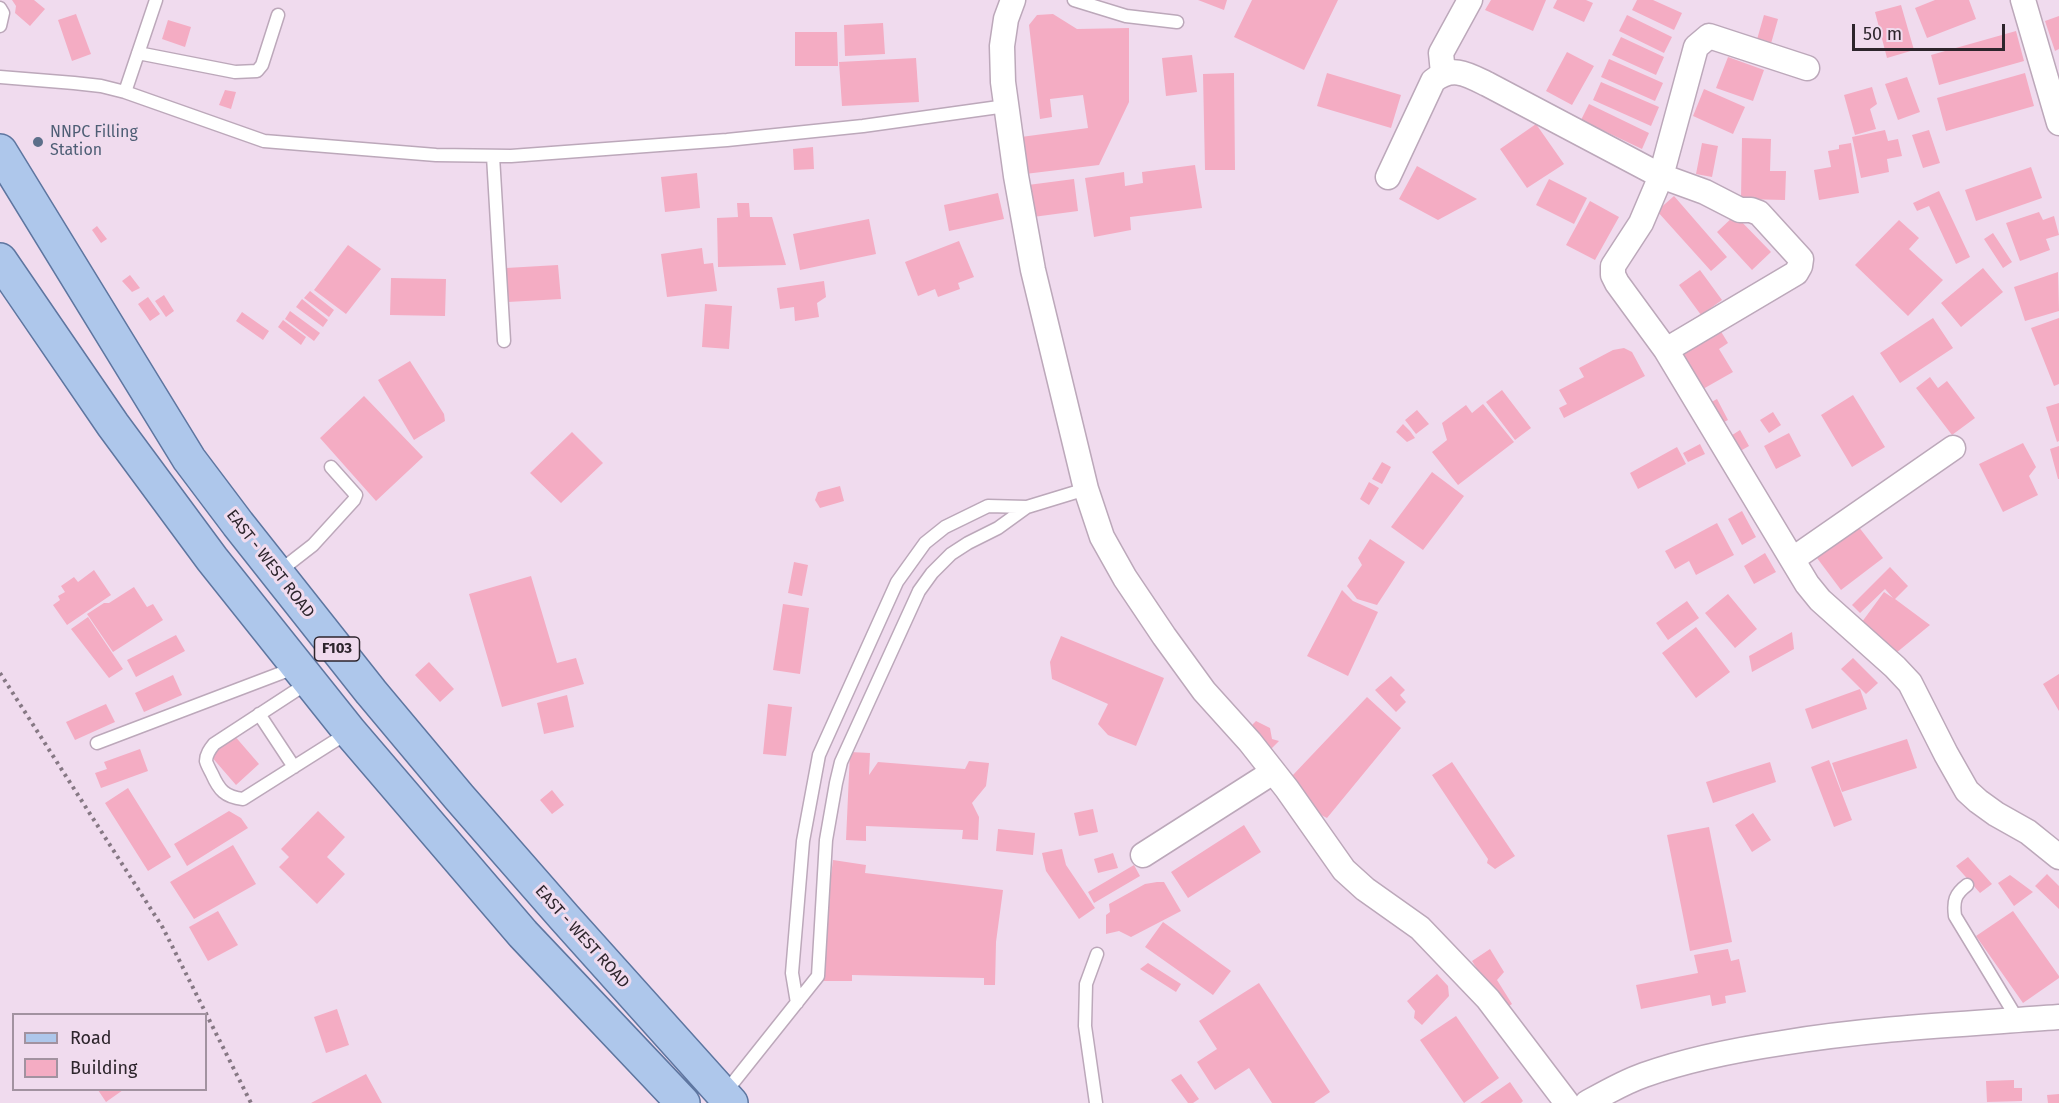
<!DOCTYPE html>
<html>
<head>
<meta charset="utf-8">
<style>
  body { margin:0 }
  #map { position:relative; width:2059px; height:1103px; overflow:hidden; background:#f0dbee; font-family:"Fira Sans",sans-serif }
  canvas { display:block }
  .legend { position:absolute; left:12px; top:1013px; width:195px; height:78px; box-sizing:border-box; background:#f0dbee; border:2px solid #a292a0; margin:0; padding:8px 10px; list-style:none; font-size:18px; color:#2d252c }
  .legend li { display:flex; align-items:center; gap:12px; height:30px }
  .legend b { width:30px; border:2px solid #a292a0 }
  .scale { position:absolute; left:1852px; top:24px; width:153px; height:27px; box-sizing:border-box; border:3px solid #2d252c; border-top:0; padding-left:8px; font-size:18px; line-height:21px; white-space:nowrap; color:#2d252c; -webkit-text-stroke:4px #f0dbee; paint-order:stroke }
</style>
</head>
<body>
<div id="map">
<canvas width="2059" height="1103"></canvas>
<ul class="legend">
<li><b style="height:8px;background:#aec7eb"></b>Road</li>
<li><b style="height:16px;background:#f4acc3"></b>Building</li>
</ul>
<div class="scale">50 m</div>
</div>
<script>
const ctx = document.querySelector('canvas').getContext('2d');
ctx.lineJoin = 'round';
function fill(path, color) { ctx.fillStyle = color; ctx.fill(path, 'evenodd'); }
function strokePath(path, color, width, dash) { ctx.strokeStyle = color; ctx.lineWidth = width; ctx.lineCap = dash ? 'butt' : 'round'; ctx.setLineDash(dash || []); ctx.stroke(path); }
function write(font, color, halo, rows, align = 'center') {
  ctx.font = font + ' "Fira Sans",sans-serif'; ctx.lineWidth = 6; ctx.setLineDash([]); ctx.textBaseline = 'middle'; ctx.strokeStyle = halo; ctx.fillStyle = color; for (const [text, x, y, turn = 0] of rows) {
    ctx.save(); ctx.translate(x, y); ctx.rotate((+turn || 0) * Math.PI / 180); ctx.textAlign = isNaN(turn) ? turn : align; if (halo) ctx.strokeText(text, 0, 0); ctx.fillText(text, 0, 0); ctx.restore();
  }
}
const building = new Path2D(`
  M12 0H34L45 9 30 26 15 13 16 6Z
  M1198 0H1227L1224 10Z
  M1252 0H1338L1304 70 1234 37Z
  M1491 0H1546L1533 31 1485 10Z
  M1557 0H1586L1593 3 1584 22 1553 8Z
  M1637 0H1653L1682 13 1674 30 1632 10Z
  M1935 0H1969L1976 19 1927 38 1915 8Z
  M1901 5 1914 50 1887 58 1875 12Z
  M76 14 91 54 72 61 58 20Z
  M1053 14 1077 29 1129 28V102L1099 165 1025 174 1021 137 1088 128 1083 95 1050 99 1052 117 1040 119 1029 25 1037 15Z
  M1627 15 1672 37 1664 53 1619 31Z
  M1764 15 1778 19 1770 47 1756 43Z
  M2059 16V49L2055 51 2045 21Z
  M168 20 191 27 185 47 162 39Z
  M883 23 885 54 845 56 844 25Z
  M2016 31 2024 61 1939 85 1931 55Z
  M795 32H837L838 66H795Z
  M1621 37 1664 57 1656 75 1612 55Z
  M1567 52 1594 66 1572 105 1546 91Z
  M1192 55 1197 92 1166 96 1162 58Z
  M1728 57 1764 70 1753 101 1716 88Z
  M916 58 919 102 842 106 839 62Z
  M1609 59 1663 83 1655 101 1601 77Z
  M1234 73 1235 170H1205L1203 74Z
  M1327 73 1401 95 1391 128 1317 106Z
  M2025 73 2034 106 1946 131 1937 98Z
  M1907 77 1920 112 1898 120 1885 84Z
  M1601 82 1659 107 1651 126 1593 100Z
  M1872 87 1877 104 1870 109 1876 129 1855 135 1844 95Z
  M1704 89 1745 107 1733 134 1693 116Z
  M225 90 236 92 231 109 219 105Z
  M1589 104 1649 133 1642 149 1581 120Z
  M1536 124 1564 164 1527 188 1500 149Z
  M1885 130 1888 141 1898 139 1902 156 1887 159 1889 172 1861 178 1852 137Z
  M1929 130 1940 163 1923 168 1912 135Z
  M1742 138 1771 139 1770 171H1786L1785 200 1741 199Z
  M1702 143 1718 146 1712 177 1696 174Z
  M1851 143 1859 193 1819 200 1814 170 1831 167 1828 151 1839 149V145Z
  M813 147 814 169 794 170 793 149Z
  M1195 165 1202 208 1130 217 1131 230 1094 237 1085 178 1124 172 1125 186 1143 183 1142 172Z
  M1417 166 1477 199 1438 220 1399 199Z
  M2031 167 2042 198 1976 221 1965 190Z
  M697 173 700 208 665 212 661 177Z
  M1074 179 1078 211 1033 217 1028 185Z
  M1549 179 1587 198 1574 224 1536 205Z
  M1939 191 1970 257 1956 264 1929 206 1917 211 1913 203Z
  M998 193 1004 219 949 231 944 205Z
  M1674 196 1727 257 1711 271 1657 211Z
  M1590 201 1619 217 1595 260 1566 245Z
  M737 203H749L750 217H772L786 265 718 267 717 218 738 217Z
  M2039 212 2043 220 2054 216 2059 235 2046 239 2050 250 2020 261 2006 223Z
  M1735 215 1771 252 1752 270 1717 232Z
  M869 219 876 254 800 270 793 234Z
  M1899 220 1919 238 1909 249 1943 280 1908 316 1855 265Z
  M97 226 107 239 101 243 92 230Z
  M1993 233 2012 262 2003 268 1984 239Z
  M959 241 974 277 958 283 960 289 938 297 935 289 918 296 905 262Z
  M348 245 381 269 346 314 314 290Z
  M702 248 704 264 713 263 717 291 667 297 661 254Z
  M558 265 561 299 508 302 506 268Z
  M1983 268 2003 292 1961 327 1941 303Z
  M1700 270 1722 300 1701 315 1679 285Z
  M2058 272 2059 311 2025 321 2014 287Z
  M130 275 140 288 132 292 122 281Z
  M391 278 446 279 445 316 390 315Z
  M824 281 826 297 817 303 819 317 795 321 794 307 780 309 777 288Z
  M310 291 334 310 329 317 304 298Z
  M164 295 174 311 166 317 155 301Z
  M148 297 160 314 150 321 138 304Z
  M302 299 328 320 323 327 296 307Z
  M705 304 732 306 729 349 702 347Z
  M290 311 320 333 314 341 285 319Z
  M242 312 269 331 263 340 236 321Z
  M1933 318 1953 348 1900 383 1880 353Z
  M2059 318V384L2054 386 2031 328Z
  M283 320 306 337 301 345 278 327Z
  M1717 325 1728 343 1719 349 1733 372 1703 389 1672 351Z
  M1624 348 1632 352 1645 376 1564 418 1559 408 1567 404 1559 390 1584 377 1579 368 1613 350Z
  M410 361 444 414 445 421 414 440 378 380Z
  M1930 377 1938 388 1947 381 1975 418 1952 435 1916 388Z
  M1502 390 1531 428 1515 440 1486 402Z
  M1853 395 1885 447 1852 467 1821 415Z
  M364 396 423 457 376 501 320 438Z
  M1717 399 1728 420 1716 426 1704 406Z
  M2059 403V441L2057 442 2046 407Z
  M1483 404 1514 442 1458 485 1432 452 1447 440 1442 423 1466 405 1472 413Z
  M1417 410 1429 424 1416 434 1405 420Z
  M1773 412 1781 425 1769 433 1760 420Z
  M1403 424 1410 431 1415 438 1407 442 1396 432Z
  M1740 430 1749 446 1735 454 1726 439Z
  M572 432 603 463 561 503 530 473Z
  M1789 433 1801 456 1776 469 1764 446Z
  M2023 443 2036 467 2029 476 2038 495 2003 512 1979 464Z
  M1700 444 1705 454 1688 462 1683 453Z
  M2059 446V479H2058L2050 449Z
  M1677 447 1686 464 1638 489 1630 473Z
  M1382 462 1391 467 1382 484 1372 479Z
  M1432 472 1464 496 1423 550 1391 527Z
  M1369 482 1379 488 1369 505 1360 499Z
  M840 486 844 501 820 508 815 500 818 492Z
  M1742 511 1756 537 1742 545 1728 519Z
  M1717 523 1734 555 1696 575 1689 561 1675 569 1665 551Z
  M1858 526 1883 558 1841 590 1817 558Z
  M1370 539 1405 562 1377 605 1357 599 1347 586 1362 565 1358 558Z
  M1765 553 1776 572 1754 584 1744 566Z
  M794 562 808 565 802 596 788 593Z
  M1890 567 1908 586 1895 599 1930 625 1896 653 1859 626 1884 592 1893 598 1885 589 1860 613 1852 605Z
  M94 570 111 595 67 625 53 605 60 600 58 596 65 592 61 586 74 577 78 582Z
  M531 576 557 663 576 658 584 684 502 707 469 594Z
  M134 587 147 607 153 604 163 620 113 652 87 614 104 603H109Z
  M1342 590 1353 601 1378 612 1348 676 1307 656Z
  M1728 594 1757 629 1735 648 1705 613Z
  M1687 601 1699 618 1668 640 1656 623Z
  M783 604 809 608 800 674 773 670Z
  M88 617 123 669 109 678 71 629Z
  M1696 627 1730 672 1696 698 1662 653Z
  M1792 632 1794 649 1752 672 1749 656Z
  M176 635 185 651 136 677 127 660Z
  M1061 636 1164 678 1136 746 1108 735 1098 724 1108 704 1052 679 1050 662Z
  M1853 658 1878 683 1866 694 1841 669Z
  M429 662 454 689 440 702 415 675Z
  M2059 674V711L2043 684Z
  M173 675 182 695 144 712 135 693Z
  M1391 676 1405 690 1400 695 1406 702 1396 712 1375 690Z
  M1860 689 1867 709 1812 729 1805 709Z
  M567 695 574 727 544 734 537 703Z
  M1367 697 1401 728 1327 818 1301 805 1292 776Z
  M106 704 115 722 75 740 66 722Z
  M768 704 792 707 786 756 763 754Z
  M1256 721 1270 728 1272 739 1279 741 1270 750 1246 731Z
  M233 734 259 764 236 785 210 755Z
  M1907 739 1917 768 1842 792 1832 763Z
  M140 749 148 771 101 788 95 773 107 769 104 762Z
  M850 752 870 753 869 775 878 762 965 769 969 761 989 763 986 786 972 803 979 817 978 840 962 839 963 830 866 826V841L846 840Z
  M1829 760 1852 820 1834 827 1811 767Z
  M1452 762 1515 856 1495 869 1487 863 1488 859 1432 775Z
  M1770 762 1776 782 1713 803 1706 782Z
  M128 788 171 857 148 871 105 803Z
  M552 790 564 805 552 814 540 800Z
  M1093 809 1098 832 1079 836 1074 813Z
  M229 811 241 818 248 828 187 866 174 844Z
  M318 811 345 837 327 857 345 874 317 904 279 867 289 857 281 849Z
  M1753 813 1771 840 1752 852 1735 825Z
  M1244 825 1261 852 1188 898 1171 872Z
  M1709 827 1732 942 1690 951 1667 835Z
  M998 829 1035 833 1033 855 996 851Z
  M233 845 256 884 194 919 170 882Z
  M1062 849 1066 865 1095 908 1079 919 1046 871 1042 853Z
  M1113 853 1118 868 1098 873 1094 859Z
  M1968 857 1992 884 1980 893 1956 866Z
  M833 860 866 865 865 873 1003 890 996 942 995 985H984V978L852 975V981H824L825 922Z
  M1134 865 1140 876 1094 903 1088 892Z
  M2047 874 2059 886V909L2035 886Z
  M2010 875 2033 892 2014 906 1998 883Z
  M1157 882H1164L1181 911 1131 937 1119 931 1106 934V915L1110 912 1109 904 1145 884Z
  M218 911 238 945 208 961 189 927Z
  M2013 911 2059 976V978L2023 1003 1976 936Z
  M1163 922 1231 971 1213 995 1145 947Z
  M1490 949 1504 972 1497 980 1512 1004 1503 1010 1472 961Z
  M1728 949 1731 961 1739 959 1746 992 1725 996 1726 1003 1712 1006 1710 995 1641 1009 1636 985 1698 973 1694 955Z
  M1148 963 1181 984 1176 992 1140 969Z
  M1437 974 1448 986 1449 996 1422 1025 1414 1018 1415 1011 1407 1001Z
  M1259 983 1330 1092 1314 1103H1272L1249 1068 1215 1090 1197 1062 1217 1049 1199 1021Z
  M337 1009 349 1045 326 1053 314 1017Z
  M1456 1016 1499 1078 1464 1103 1420 1040Z
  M366 1074 382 1103H311Z
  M1181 1074 1199 1099 1193 1103H1188L1171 1080Z
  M2014 1080V1088H2022V1101L1987 1102 1986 1081Z
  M1510 1082 1523 1101 1521 1103H1480Z
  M98 1090H123L106 1102Z
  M2059 1094V1103H2048L2047 1095Z`);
const path = new Path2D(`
  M0 673 163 928 251 1103`);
const service = new Path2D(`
  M1074 0 1126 16 1177 22
  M0 8 3 13 0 26
  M138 53 235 72 257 71 262 65 278 15
  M0 77 74 83 101 86 125 92 264 141 436 155 511 156 727 140 863 126 1006 106
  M125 92 156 0
  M493 156 504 341
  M277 573 313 545 354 500 356 495 331 467
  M309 682 214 744C210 749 206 754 206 761 207 765 210 770 212 774 219 790 225 797 243 799L349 732
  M259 714 294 767
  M97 743 297 667
  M1967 885C1955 894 1953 901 1955 916L2018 1020
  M797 1003 792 973 803 841 819 755 897 582 925 543 945 527 988 506 1027 507
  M724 1094 818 976 826 840 836 783 841 762 919 591 932 573 951 554 968 543 998 528 1027 507 1086 489
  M1096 1103 1085 1026 1086 984 1097 954`);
const minor = new Path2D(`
  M1013 0 1006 19 1002 46 1003 82 1016 176 1033 270 1086 489 1102 537 1125 578 1164 636 1204 691 1250 742 1287 789 1344 870 1365 889 1420 928 1488 999 1567 1103
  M2023 0 2059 123
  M1807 68 1709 36 1696 47 1661 176 1641 223 1613 266V275L1617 283 1666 350 1807 584 1820 600 1895 667 1910 683 1946 754 1967 791 1978 801 1996 814 2028 832 2059 857
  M1443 73 1441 53 1470 0
  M1388 177 1433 81C1452 65 1467 74 1487 84L1661 176 1705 192 1740 210H1751L1759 213 1801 259 1800 266 1796 273 1666 350
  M1793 559 1953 448
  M1143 855 1273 772
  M1587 1103C1605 1093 1624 1082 1644 1075 1689 1059 1735 1050 1782 1043 1873 1028 1966 1024 2059 1017`);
const primary = new Path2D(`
  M0 151 189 459 238 524 371 692 459 797 564 917 731 1103
  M0 260 113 425 212 559 350 732 523 934 683 1103`);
const markers = [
  [38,142,6,"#5c6f8a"]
];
const shields = [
  [337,649,45]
];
const shieldNames = [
  ["F103",337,649]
];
const serviceNames = [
  ["NNPC Filling",50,133],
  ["Station",50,151]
];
const streetNames = [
  ["EAST - WEST ROAD",270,564,52],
  ["EAST - WEST ROAD",582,937,48]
];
fill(building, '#f4acc3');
strokePath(service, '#bca8ba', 15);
strokePath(minor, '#bca8ba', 27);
strokePath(primary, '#5e76a0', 36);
strokePath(path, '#867884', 4, [3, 4.5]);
strokePath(service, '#fff', 12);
strokePath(minor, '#fff', 24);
strokePath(primary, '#aec7eb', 33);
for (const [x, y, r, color] of markers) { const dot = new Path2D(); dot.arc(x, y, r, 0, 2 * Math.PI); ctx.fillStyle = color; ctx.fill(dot); strokePath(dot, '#f0dbee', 2); }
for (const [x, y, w] of shields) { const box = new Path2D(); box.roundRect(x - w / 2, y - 12, w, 24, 4.5); ctx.fillStyle = '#f0dbee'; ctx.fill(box); strokePath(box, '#2d252c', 1.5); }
write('bold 15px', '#2d252c', null, shieldNames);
write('16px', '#4e5e75', '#f0dbee', serviceNames, 'left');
write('16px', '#2d252c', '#f0dbee', streetNames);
</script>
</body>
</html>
